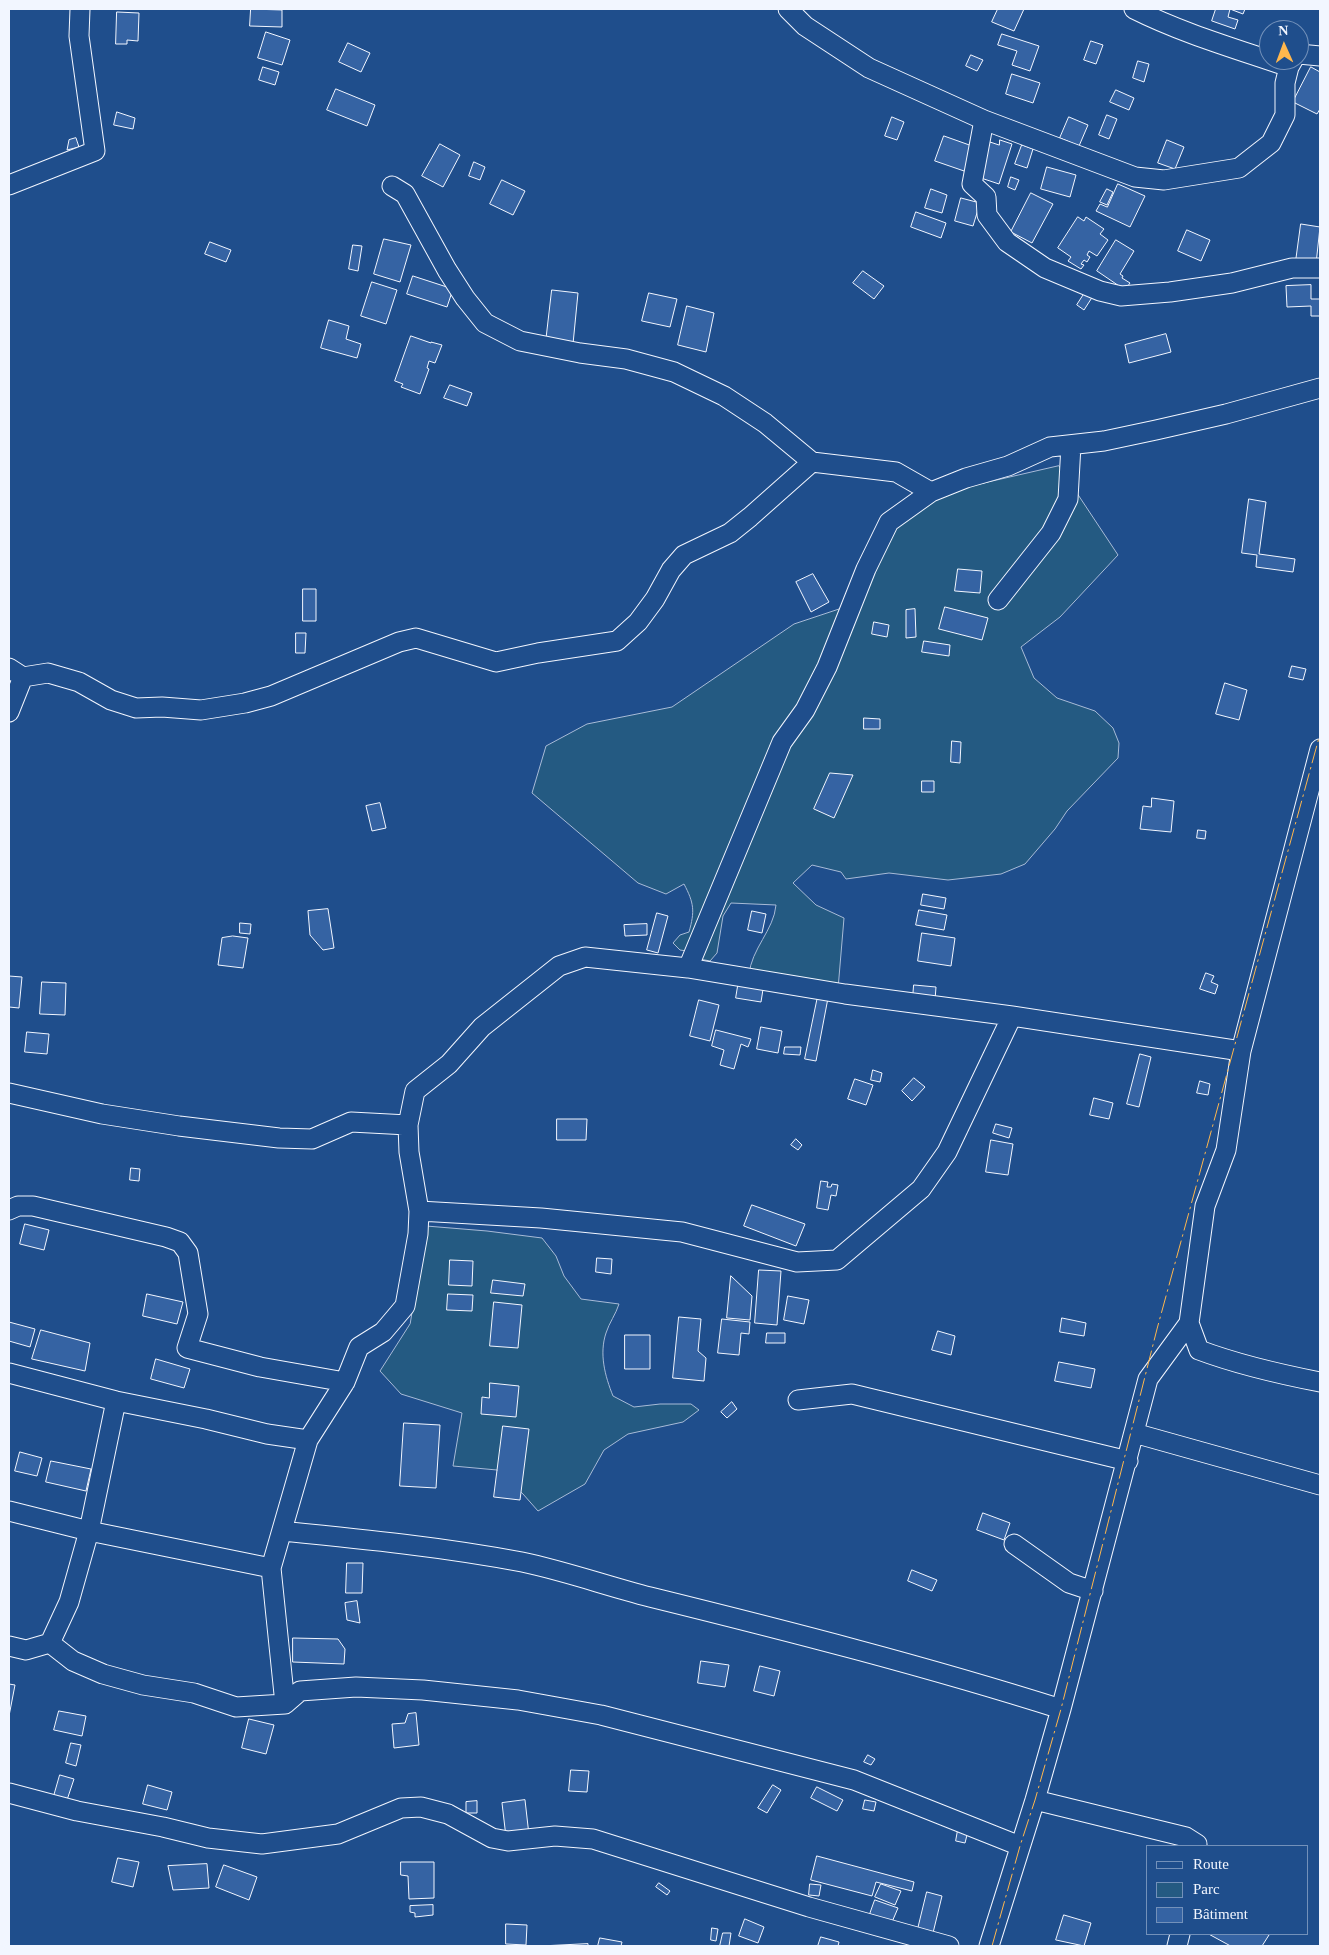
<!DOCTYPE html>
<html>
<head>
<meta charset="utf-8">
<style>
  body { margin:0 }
  #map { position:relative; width:1329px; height:1955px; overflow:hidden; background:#1f4e8c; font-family:Georgia,serif }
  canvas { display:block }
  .frame { position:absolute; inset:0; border:10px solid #f2f6ff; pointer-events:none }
  .legend { position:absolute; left:1146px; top:1845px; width:162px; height:90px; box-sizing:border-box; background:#1f4e8c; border:1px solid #7391ba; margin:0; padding:6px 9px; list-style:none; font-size:15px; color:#f2f6ff }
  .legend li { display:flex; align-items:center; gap:10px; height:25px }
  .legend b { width:25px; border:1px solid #7391ba }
  .north { position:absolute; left:1259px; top:20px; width:50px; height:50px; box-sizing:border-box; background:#1f4e8c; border:1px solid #7391ba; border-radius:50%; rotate:358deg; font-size:14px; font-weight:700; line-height:20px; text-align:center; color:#f2f6ff }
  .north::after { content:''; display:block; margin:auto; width:18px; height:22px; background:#ffb74d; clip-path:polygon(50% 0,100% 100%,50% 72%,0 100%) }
</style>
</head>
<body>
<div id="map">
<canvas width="1329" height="1955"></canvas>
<div class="frame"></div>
<ul class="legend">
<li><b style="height:6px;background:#1f4e8c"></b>Route</li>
<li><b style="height:14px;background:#245a82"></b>Parc</li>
<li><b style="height:14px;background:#3563a3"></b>Bâtiment</li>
</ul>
<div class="north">N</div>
</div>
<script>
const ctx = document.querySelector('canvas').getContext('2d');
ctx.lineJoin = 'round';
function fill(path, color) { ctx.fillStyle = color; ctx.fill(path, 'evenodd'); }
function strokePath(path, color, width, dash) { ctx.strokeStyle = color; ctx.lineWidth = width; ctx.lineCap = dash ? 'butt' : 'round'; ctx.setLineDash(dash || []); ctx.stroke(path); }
const green = new Path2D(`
  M1059 466 1118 555 1060 617 1021 647 1034 678 1057 698 1095 711 1113 728 1119 743 1118 758 1067 811 1055 829 1025 864 1001 874 948 880 889 873 846 879 841 872 812 865 793 883 816 905 844 918 838 989 749 975C751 949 774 930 776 905L731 903 723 916 717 953 710 961 690 957 687 951 680 950 673 943 680 935 689 932C695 911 694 903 684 884L666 894 638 883 532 793 546 746 587 724 672 707 794 624 863 601 888 534 918 507 971 486Z
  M426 1226 487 1231 542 1238 556 1256 564 1276 581 1299 619 1304C616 1314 609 1323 606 1333 599 1354 605 1376 613 1396L634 1407 660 1404H691L699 1410 683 1422 628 1434 604 1450 585 1484 538 1511 523 1494 497 1470 453 1466 462 1413 401 1394 380 1371 410 1324Z`);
const building = new Path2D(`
  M251 9 282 10V27L250 26Z
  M998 9H1024L1014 31 992 22Z
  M1216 9H1245L1243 14 1230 9 1228 17 1238 20 1235 29 1212 21Z
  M117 12 139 13 138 41 127 40V44H116Z
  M266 32 290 40 282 65 258 58Z
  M1002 34 1039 46 1030 71 1012 65 1017 51 998 45Z
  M1091 41 1103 45 1096 64 1084 60Z
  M348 43 370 53 361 72 339 62Z
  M971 55 983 60 977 71 966 66Z
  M1138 61 1149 64 1144 82 1133 78Z
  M263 67 279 72 275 85 259 80Z
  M1311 67 1320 72V109L1317 114 1293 102Z
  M1012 74 1040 83 1033 103 1006 94Z
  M336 89 375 105 367 126 327 110Z
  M1116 90 1134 98 1129 110 1110 102Z
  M117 112 135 118 133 129 114 125Z
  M1107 115 1117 119 1109 139 1099 135Z
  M892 117 904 122 897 140 885 136Z
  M1069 117 1088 125 1079 146 1060 138Z
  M944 136 975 147 967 172 935 161Z
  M76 138 79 147 67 150 69 140Z
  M1000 140 1012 144 999 184 978 177 990 142 999 145Z
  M1167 140 1184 147 1175 169 1158 163Z
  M440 144 460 155 443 187 422 176Z
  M1022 145 1033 149 1027 168 1015 164Z
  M474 162 485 167 480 180 469 176Z
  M1047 167 1076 175 1070 197 1041 189Z
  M1011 177 1019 180 1015 190 1008 187Z
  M502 180 525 191 513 215 490 204Z
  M1118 184 1145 196 1130 227 1096 211 1100 204 1107 207Z
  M931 189 947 195 942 213 925 208Z
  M1107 189 1113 192 1107 205 1100 202Z
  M1031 193 1053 204 1032 243 1011 232Z
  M961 198 980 203 973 226 955 221Z
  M916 212 946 223 941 238 911 227Z
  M1078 217 1084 221 1086 217 1104 229 1100 234 1108 240 1097 256 1089 251 1087 255 1090 257 1087 262 1084 260 1081 264 1084 265 1081 269 1068 261 1071 257 1058 248Z
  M1301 224 1320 227 1316 264 1296 261Z
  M1187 230 1210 240 1201 261 1178 251Z
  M384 239 411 245 400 282 374 274Z
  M1116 240 1134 251 1120 274 1123 276 1122 278 1130 283 1125 290 1097 271Z
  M210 242 231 250 226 262 205 254Z
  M353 245 362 246 358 271 349 269Z
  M863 271 884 286 874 299 853 283Z
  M413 276 453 289 447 307 407 294Z
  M372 282 397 290 386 324 361 316Z
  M1311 285V299H1320V316H1311V306L1287 307 1286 286Z
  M552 290 578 293 573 344 546 342Z
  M1086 291 1093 296 1084 310 1077 305Z
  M649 293 677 299 670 327 642 321Z
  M687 306 714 313 706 352 678 345Z
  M329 320 349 326 346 339 361 344 357 358 321 348Z
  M1166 334 1171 352 1129 363 1125 345Z
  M411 336 431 343V342L442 345 435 363 429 361 427 368 429 369 420 394 401 387 403 384 395 381Z
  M450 385 472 393 467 406 444 398Z
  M1249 499 1266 502 1259 554 1295 559 1293 572 1256 567 1257 555 1242 553Z
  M958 569 982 571 980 593 955 591Z
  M813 574 829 602 811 612 796 582Z
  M303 589H316V621H303Z
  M945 607 988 618 982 640 939 629Z
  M915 609 916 637 906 638V610Z
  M874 622 889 625 887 637 872 634Z
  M296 633H306L305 653H296Z
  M924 641 950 645 949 656 922 652Z
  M1292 666 1306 669 1303 680 1289 677Z
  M1225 683 1247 690 1239 720 1216 714Z
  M864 718 880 719V729H864Z
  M952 741 961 742 960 763 951 762Z
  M830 773 853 775 834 818 814 809Z
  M922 781H934V792H922Z
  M1152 798 1174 801 1171 832 1140 829 1143 806 1151 807Z
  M380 803 386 828 372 831 366 806Z
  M1198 830 1206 831 1205 839 1197 838Z
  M923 894 946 898 944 909 921 905Z
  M328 909 334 948 323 950 310 935 308 911Z
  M919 910 947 915 944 930 916 925Z
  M752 911 766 914 762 933 748 930Z
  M657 913 668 916 658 953 647 950Z
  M240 923 251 924 250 934 240 933Z
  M647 924V935L625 936 624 925Z
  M922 933 955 938 951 966 918 961Z
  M233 936 248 938 243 968 218 965 222 938Z
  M1206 973 1214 976 1211 982 1218 985 1215 994 1200 989Z
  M9 976 22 977 19 1008 9 1007Z
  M739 980 764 983 761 1002 736 998Z
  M42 982 66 983 65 1015 40 1014Z
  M914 985 936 987 935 1000 913 998Z
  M818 996 828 998 816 1061 805 1059Z
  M699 1000 719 1005 710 1041 690 1036Z
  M761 1027 782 1031 778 1053 757 1049Z
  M716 1030 751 1039 748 1047 741 1044 734 1069 720 1065 724 1050 712 1046Z
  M27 1032 49 1034 47 1054 25 1052Z
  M785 1047H801L800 1055 784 1054Z
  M1140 1054 1151 1057 1139 1107 1127 1104Z
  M873 1070 882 1073 880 1082 871 1080Z
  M914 1078 925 1087 912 1101 902 1091Z
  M855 1079 873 1085 866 1105 848 1099Z
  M1200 1081 1210 1084 1208 1095 1197 1093Z
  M1094 1098 1113 1103 1109 1119 1090 1115Z
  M557 1119H587L586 1140H557Z
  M996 1124 1012 1128 1009 1138 993 1133Z
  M796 1139 802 1145 798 1150 791 1145Z
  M991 1140 1013 1144 1008 1175 986 1172Z
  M131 1168 140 1169 139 1181 130 1180Z
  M821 1181 828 1182 827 1187H831L832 1184 838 1185 836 1196 831 1195 828 1210 817 1208Z
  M752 1205 805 1224 796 1246 744 1226Z
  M25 1224 49 1230 44 1250 20 1244Z
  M597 1258 612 1259 611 1274 596 1272Z
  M450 1260 473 1261 472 1286 449 1285Z
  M759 1270 781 1271 777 1325 755 1323Z
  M731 1276 752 1296 750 1320 727 1318Z
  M493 1280 525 1284 523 1296 491 1293Z
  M147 1294 183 1302 177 1324 143 1316Z
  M448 1294 473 1295 472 1311 447 1310Z
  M788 1296 809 1300 804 1324 784 1320Z
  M494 1302 522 1305 518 1348 490 1346Z
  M679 1317 701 1319 698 1351 706 1358 704 1381 673 1378Z
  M1062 1318 1086 1323 1084 1336 1060 1332Z
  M722 1319 750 1322 749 1334 741 1333 739 1355 718 1353Z
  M9 1322 35 1329 30 1347 9 1341Z
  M41 1330 90 1343 85 1371 32 1359Z
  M938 1331 955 1336 951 1355 932 1350Z
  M767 1333H785V1343H766Z
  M625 1335H650V1369H625Z
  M156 1359 190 1369 184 1388 151 1379Z
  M1059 1362 1095 1369 1091 1388 1055 1381Z
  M490 1383 519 1386 516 1417 481 1414 482 1397 489 1398Z
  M732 1402 737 1409 727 1418 721 1412Z
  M404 1423 440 1425 436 1488 400 1486Z
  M503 1426 529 1429 520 1500 494 1497Z
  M20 1452 42 1458 37 1476 15 1471Z
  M51 1461 91 1469 86 1491 46 1482Z
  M983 1513 1010 1523 1004 1540 977 1530Z
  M347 1563H363L362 1593H346Z
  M912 1570 937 1580 932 1591 908 1581Z
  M357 1601 360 1623 347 1620 345 1603Z
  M293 1638 338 1639 345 1649 344 1664 293 1662Z
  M701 1661 729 1665 725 1687 698 1683Z
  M760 1666 780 1671 774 1696 754 1691Z
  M9 1684 15 1685 9 1716Z
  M59 1711 86 1716 82 1736 54 1730Z
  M416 1713 419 1745 394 1748 392 1724 405 1723 408 1714Z
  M249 1719 274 1725 266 1754 242 1748Z
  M71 1743 81 1745 76 1766 66 1763Z
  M868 1755 875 1759 871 1765 864 1762Z
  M571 1770 589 1771 587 1792 569 1791Z
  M60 1775 74 1779 67 1800 54 1796Z
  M148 1785 172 1792 167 1810 143 1804Z
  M773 1785 781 1790 767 1813 758 1808Z
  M817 1787 843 1800 837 1811 811 1798Z
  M525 1800 529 1835 506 1837 502 1803Z
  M865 1800 876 1802 874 1811 863 1809Z
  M477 1801V1813H466V1802Z
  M958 1830 968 1831 965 1843 956 1841Z
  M817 1856 914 1882 912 1891 876 1882 872 1896 811 1880Z
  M118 1858 139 1862 133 1887 112 1882Z
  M401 1862H434V1898L409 1899 408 1876 401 1875Z
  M207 1864 209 1888 173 1890 168 1866Z
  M224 1865 257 1877 249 1900 216 1887Z
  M659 1883 670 1891 667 1895 656 1887Z
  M810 1884 821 1885 819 1896 809 1895Z
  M881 1884 901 1891 895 1905 875 1897Z
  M927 1892 942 1896 932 1937 917 1933Z
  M875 1900 898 1908 892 1922 870 1914Z
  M433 1905V1915L415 1917V1913L410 1912V1906Z
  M1064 1915 1091 1923 1084 1946 1056 1940Z
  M745 1919 764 1927 758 1943 739 1936Z
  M506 1924 527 1925 526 1945 506 1944Z
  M712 1928 718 1929 716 1941 711 1940Z
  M723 1933H731L729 1946H720Z
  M1209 1934H1267L1269 1935 1262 1946H1231Z
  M821 1937 839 1942 838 1946H818Z
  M600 1938 622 1942 621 1946H598Z
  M588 1944V1946H541Z`);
const minor = new Path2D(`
  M788 9 805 26 869 68 984 120 1135 177 1164 180 1239 168 1271 143 1285 115V83L1289 67 1293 60
  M1134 9C1184 34 1237 49 1289 67
  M1299 54 1320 56
  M984 120 972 184 986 197 987 215 1007 242 1045 268 1100 291 1121 296 1170 292 1232 283 1292 268H1320
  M9 185 95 151 79 36 80 9
  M392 186 405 194 447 270 465 298 485 323 520 341 580 353 626 359 674 372 724 396 765 423 812 462 896 472 931 492
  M998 600 1051 533 1068 499 1071 445
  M9 668 23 677 48 673 79 682 111 700 136 708 162 707 201 710 245 703 271 696 399 642 416 638 496 662 538 653 617 641 638 622 655 599 671 570 684 555 730 533 750 517 812 462
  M9 712 23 677
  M688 968 782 742 805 710 827 667 866 569 889 522 931 492 966 478 1008 466 1050 447 1104 441 1156 430 1226 414 1320 388
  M9 1093 102 1114 179 1126 279 1138 312 1139 351 1122 408 1125
  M9 1210 18 1206H33L166 1237 180 1242 188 1253 198 1314 187 1348 260 1367 345 1382
  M419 1211 541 1218 682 1232 797 1262 837 1260 921 1189 947 1152 1012 1016
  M1189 1323 1199 1350C1239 1365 1279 1374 1320 1382
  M9 1373 116 1401 206 1419 267 1434 308 1440
  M798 1400 852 1394 1128 1461
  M1134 1433 1320 1485
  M9 1511 89 1531 271 1568 308 1440 345 1382 359 1347 383 1332 405 1306 418 1234 419 1211 409 1152 408 1125 415 1091 449 1064 482 1027 559 966 585 957 688 968 845 994 1012 1016 1241 1051
  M282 1531C362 1539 443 1547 522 1562 565 1571 607 1586 650 1597 788 1631 925 1666 1061 1709
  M1014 1544 1069 1583 1093 1591
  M271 1568 285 1704 300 1691 356 1687 423 1690 518 1700 601 1715 854 1780 1020 1846
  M50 1643 73 1661 103 1674 143 1685 194 1693 236 1707 285 1704
  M9 1646 26 1650 50 1643 69 1602 89 1531 116 1401
  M9 1793 77 1811 163 1827 208 1838 262 1844 338 1834 401 1808 421 1807 448 1814 492 1838 508 1841 555 1836 593 1839 809 1907 949 1946
  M1035 1800 1186 1837 1197 1844V1846
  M989 1946 1035 1800 1061 1709 1148 1379 1189 1323 1205 1206 1226 1150 1241 1051 1320 749
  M1177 1946 1180 1934`);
const power = new Path2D(`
  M992 1946 1020 1846 1035 1800 1061 1709 1157 1329 1320 734`);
fill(green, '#245a82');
strokePath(green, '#a8bbd7', 1);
fill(building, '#3563a3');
strokePath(building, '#f2f6ff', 1);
strokePath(minor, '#f2f6ff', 21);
strokePath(minor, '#1f4e8c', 19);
strokePath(power, '#ffb74d', 1, [18, 4, 2.5, 4]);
</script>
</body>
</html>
